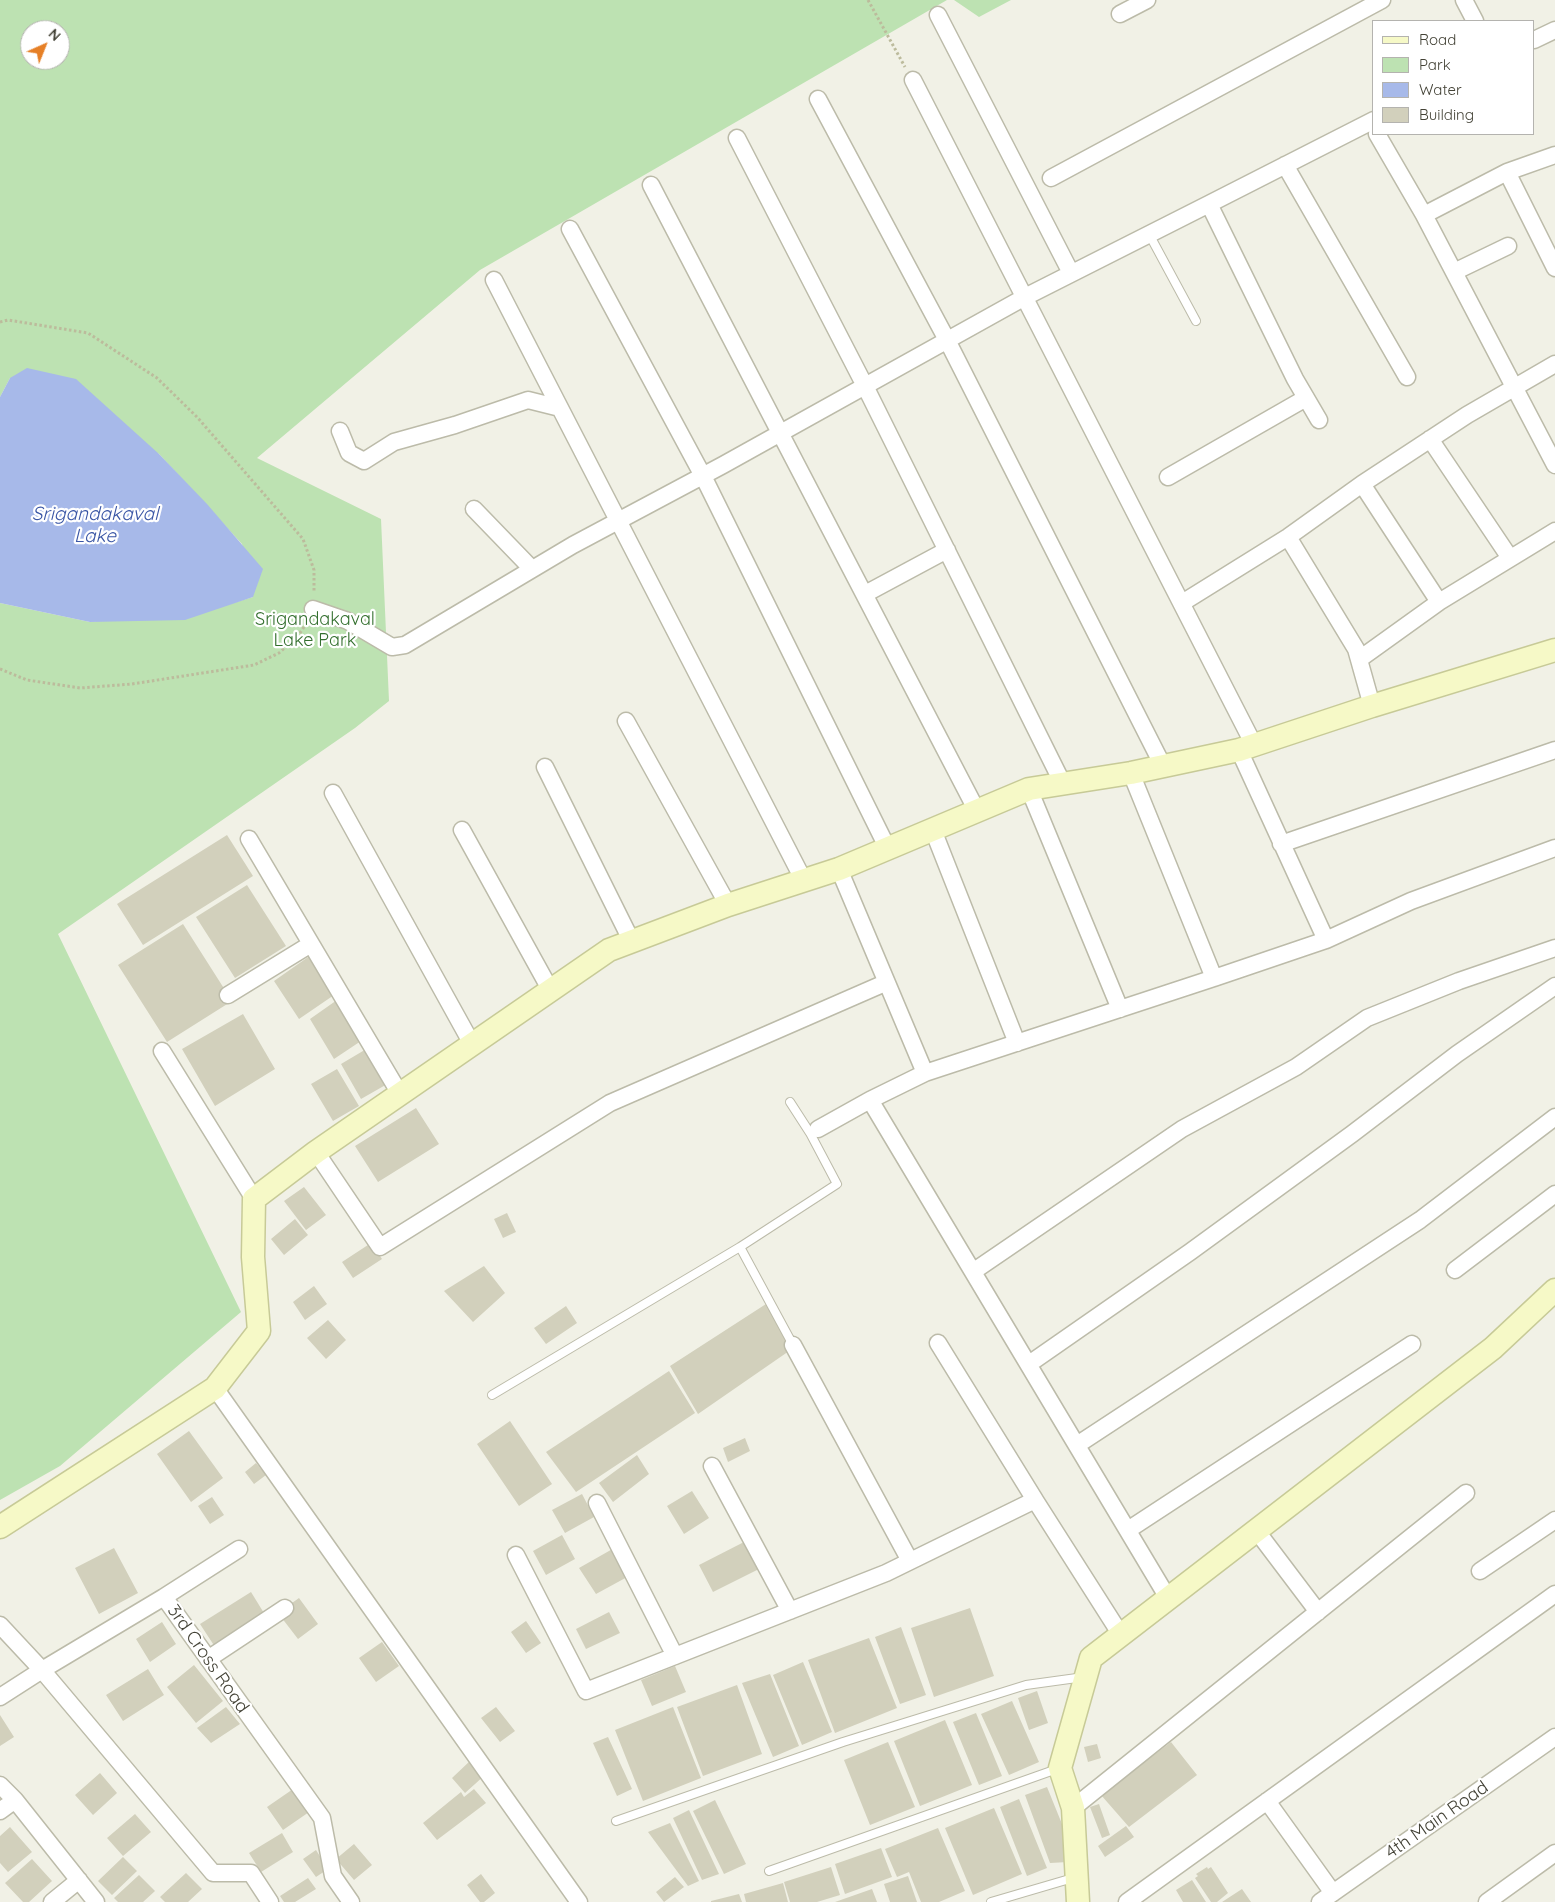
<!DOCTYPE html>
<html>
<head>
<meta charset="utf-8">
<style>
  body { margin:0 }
  #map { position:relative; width:1555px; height:1902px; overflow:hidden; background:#f1f1e6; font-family:Quicksand,sans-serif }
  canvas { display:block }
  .legend { position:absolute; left:1372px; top:20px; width:162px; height:115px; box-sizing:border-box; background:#fff; border:1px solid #b4b3af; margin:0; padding:6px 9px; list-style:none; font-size:15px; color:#434236 }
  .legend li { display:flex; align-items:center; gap:10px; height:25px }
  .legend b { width:25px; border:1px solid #b4b3af }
  .north { position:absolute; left:20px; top:20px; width:50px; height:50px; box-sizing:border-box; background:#fff; border:1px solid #b4b3af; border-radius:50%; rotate:44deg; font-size:14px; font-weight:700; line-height:20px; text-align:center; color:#434236 }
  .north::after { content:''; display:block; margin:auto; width:18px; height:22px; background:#e68027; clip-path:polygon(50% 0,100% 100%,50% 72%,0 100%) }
</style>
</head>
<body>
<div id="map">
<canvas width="1555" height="1902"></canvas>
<ul class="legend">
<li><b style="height:6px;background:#f6f9c7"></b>Road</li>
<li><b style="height:14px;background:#bde2b2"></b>Park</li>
<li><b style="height:14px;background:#a7b9e9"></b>Water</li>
<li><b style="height:14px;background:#d2d0bc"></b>Building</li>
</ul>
<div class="north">N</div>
</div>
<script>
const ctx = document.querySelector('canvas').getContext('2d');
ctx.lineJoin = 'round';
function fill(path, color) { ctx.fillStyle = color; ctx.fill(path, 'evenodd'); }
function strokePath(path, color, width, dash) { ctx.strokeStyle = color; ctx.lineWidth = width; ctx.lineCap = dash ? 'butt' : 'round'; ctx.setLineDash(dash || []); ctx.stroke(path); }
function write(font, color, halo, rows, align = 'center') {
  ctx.font = font + ' Quicksand,sans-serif'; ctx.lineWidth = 4.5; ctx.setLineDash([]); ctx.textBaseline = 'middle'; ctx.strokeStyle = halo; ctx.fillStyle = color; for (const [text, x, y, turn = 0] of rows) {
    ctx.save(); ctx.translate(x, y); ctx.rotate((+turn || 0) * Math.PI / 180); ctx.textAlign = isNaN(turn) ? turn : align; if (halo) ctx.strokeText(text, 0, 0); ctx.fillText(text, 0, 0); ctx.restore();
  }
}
const green = new Path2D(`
  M0 0H947L480 270 257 458 381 519 389 701 355 728 58 934 241 1312 60 1466 0 1500V603L90 622 220 607 253 597 242 544 159 454 10 378 0 397ZM30 30H60V60H30Z
  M954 0H1011L979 17Z`);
const water = new Path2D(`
  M27 368 76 379 159 454 207 504 263 569 253 597 185 620 90 622 0 603V397L10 378Z`);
const building = new Path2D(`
  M227 835 253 876 143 945 117 904Z
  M247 885 286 946 235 978 196 917Z
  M183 924 232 1001 167 1042 118 965Z
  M311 955 337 993 299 1019 274 981Z
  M337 1000 364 1039 334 1059 310 1019Z
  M243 1014 275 1069 215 1106 182 1049Z
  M368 1048 389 1083 361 1099 341 1064Z
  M337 1069 359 1106 333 1121 311 1084Z
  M416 1108 439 1144 378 1182 355 1146Z
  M304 1187 326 1215 306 1230 284 1201Z
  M507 1213 516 1232 503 1238 494 1219Z
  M295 1219 308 1235 284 1255 271 1239Z
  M371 1243 382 1259 353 1278 342 1262Z
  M484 1266 505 1293 473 1322 444 1291Z
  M314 1286 327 1304 305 1320 293 1302Z
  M766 1304 792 1349 698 1414 670 1366Z
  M566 1306 577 1323 546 1344 534 1328Z
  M328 1320 346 1340 326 1359 307 1338Z
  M669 1371 695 1413 576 1492 546 1452Z
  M510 1421 552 1484 519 1506 477 1444Z
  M189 1431 223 1478 191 1502 157 1454Z
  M745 1438 750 1451 728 1462 723 1448Z
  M637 1455 649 1474 613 1502 599 1483Z
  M256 1463 266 1475 254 1484 245 1472Z
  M692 1491 709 1518 684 1534 667 1506Z
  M582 1494 594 1517 565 1533 552 1510Z
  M212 1497 224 1515 210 1524 198 1506Z
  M562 1535 575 1559 546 1575 533 1551Z
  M744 1542 759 1569 713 1592 699 1565Z
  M616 1547 629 1576 596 1594 579 1568Z
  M114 1548 138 1593 99 1614 75 1568Z
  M251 1592 267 1618 217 1650 200 1624Z
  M299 1598 318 1624 298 1639 278 1613Z
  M970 1608 994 1676 934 1697 911 1628Z
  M609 1612 620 1633 586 1649 576 1629Z
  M526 1621 541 1643 526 1653 511 1632Z
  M162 1622 176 1644 150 1662 136 1639Z
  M901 1627 926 1695 900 1704 875 1637Z
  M869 1638 897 1708 835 1733 808 1660Z
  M382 1642 399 1666 376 1682 359 1658Z
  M803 1662 832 1732 802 1745 773 1675Z
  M194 1665 223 1701 196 1723 167 1687Z
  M675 1666 686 1692 652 1706 641 1680Z
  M148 1669 164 1695 123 1721 106 1695Z
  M770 1674 799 1746 773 1757 742 1683Z
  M737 1685 762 1754 703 1776 677 1707Z
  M1037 1691 1048 1723 1029 1730 1018 1698Z
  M1012 1701 1039 1762 1009 1775 981 1714Z
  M226 1707 240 1724 211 1743 197 1728Z
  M496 1707 515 1731 500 1742 481 1718Z
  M673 1707 701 1778 643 1801 615 1730Z
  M976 1713 1002 1776 979 1785 953 1722Z
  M0 1715 14 1737 0 1746Z
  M945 1720 972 1785 920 1806 894 1741Z
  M608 1737 632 1789 617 1796 593 1743Z
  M888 1742 915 1807 870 1825 844 1760Z
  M1171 1742 1197 1775 1129 1827 1101 1795Z
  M1097 1744 1101 1758 1088 1762 1084 1747Z
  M471 1760 485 1775 465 1793 452 1778Z
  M100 1773 117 1793 93 1815 75 1795Z
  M296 1787 312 1810 283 1830 267 1807Z
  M1047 1787 1062 1824 1068 1862 1050 1863 1025 1795Z
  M474 1789 486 1803 437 1840 423 1823 461 1792 464 1797Z
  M1019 1799 1047 1868 1027 1876 1000 1807Z
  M715 1800 746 1864 724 1874 693 1811Z
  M1099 1804 1110 1835 1102 1838 1090 1807Z
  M994 1808 1022 1874 973 1895 945 1828Z
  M689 1810 719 1874 702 1880 673 1818Z
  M135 1814 151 1832 123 1856 107 1838Z
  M670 1823 699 1881 688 1886 648 1832Z
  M1126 1826 1134 1837 1105 1857 1098 1846Z
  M10 1827 32 1852 8 1872 0 1863V1836Z
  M938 1828 965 1891 939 1902H921L909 1872 897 1877 885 1849Z
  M282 1833 293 1852 261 1872 249 1853Z
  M354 1844 372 1865 354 1880 336 1859Z
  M881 1848 892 1877 845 1894 835 1864Z
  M316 1850 328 1869 316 1877 303 1859Z
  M123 1857 137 1871 112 1895 98 1881Z
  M32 1859 52 1881 29 1902H23L5 1883Z
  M831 1867 840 1895 817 1902H790L784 1882Z
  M1207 1867 1208 1869 1211 1867 1228 1893 1217 1902H1211L1195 1878 1198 1876 1196 1874Z
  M186 1873 202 1889 188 1902H165L160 1897Z
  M481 1874 495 1893 484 1902H480L467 1885Z
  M139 1875 155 1891 143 1902H118L114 1898Z
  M908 1876 917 1902H890L884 1884Z
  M675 1877 684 1887 664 1902 656 1892Z
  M308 1878 316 1889 295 1902H284L280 1896Z
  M1192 1880 1206 1902H1183L1176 1890Z
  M783 1883 788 1902H746L744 1894Z
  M872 1889 877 1902H835Z
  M1242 1889 1251 1902H1222Z
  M739 1894 742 1902H711V1901Z`);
const path = new Path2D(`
  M868 0 905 67
  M0 322 8 320 88 333 157 378 197 417 303 539 314 570V592
  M0 669 27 680 80 688 132 684 254 665 279 653 298 636 306 624`);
const lane = new Path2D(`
  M1149 234 1196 321
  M790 1102 810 1133 837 1184 740 1247 793 1345
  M492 1395 740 1247
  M616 1821 843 1742 1026 1685 1084 1677
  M769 1871 1057 1769
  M991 1902 1073 1878`);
const street = new Path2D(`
  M1464 0 1475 21
  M1120 14 1147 0
  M938 15 1071 273
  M1534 40 1555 30
  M913 80 1254 745
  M818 99 947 340 1163 766
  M1377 134 1424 215 1507 172 1555 268
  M737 138 865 386 1063 784
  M1285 165 1407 377
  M1507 172 1555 155
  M1051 178 1382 0
  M651 185 977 811
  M1424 215 1555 465
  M570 229 703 476 888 849
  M1454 272 1508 246
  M494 280 804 881
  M1319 420 1295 379 1209 204 1374 120
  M340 431 349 453 364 461 394 442 455 425 528 400 560 408
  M1430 439 1510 558
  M1168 477 1306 398
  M1362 484 1439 602 1555 531
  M474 509 532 569
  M1288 537 1356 649 1372 706
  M865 594 947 550
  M1182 603 1288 537 1362 484 1467 415 1555 364
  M313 609 348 621 392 647 405 645 573 545 723 465 1025 297 1209 204
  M1361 658 1439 602
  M626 721 728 905
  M1239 750 1326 940 1411 901 1555 848
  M545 767 632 942
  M1131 773 1214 978 1326 940
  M1029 789 1120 1009
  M333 793 472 1044
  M462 830 551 991
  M933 830 1017 1043
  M249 839 400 1094
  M1281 844 1555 750
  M839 869 925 1073 870 1100 1168 1598
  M228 995 311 944
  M162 1051 254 1199
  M925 1073 1214 978
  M818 1129 870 1100
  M316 1152 380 1247 610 1103 885 983
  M1455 1270 1555 1194
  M974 1271 1182 1129 1296 1067 1367 1018 1459 981 1555 948
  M793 1345 910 1561
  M1029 1364 1190 1252 1352 1134 1457 1054 1555 986
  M215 1388 579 1902
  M1077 1445 1420 1220 1555 1117
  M712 1466 790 1611
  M1035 1500 1121 1635
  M597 1503 675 1656
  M1128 1530 1412 1344
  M1256 1530 1318 1612
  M516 1555 586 1691 886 1573 1035 1500 938 1343
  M1480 1571 1555 1520
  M164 1597 239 1549
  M0 1625 42 1670 0 1697
  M208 1659 285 1608
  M0 1785 15 1800
  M1267 1801 1333 1893
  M1073 1808 1466 1493
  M0 1811 15 1800 96 1902
  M52 1902 79 1880
  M270 1902 251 1873H213L42 1670 164 1597 322 1818 333 1876 351 1902
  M1127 1902 1555 1594
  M1320 1902 1555 1737
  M1487 1902 1555 1853`);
const secondary = new Path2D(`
  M0 1527 215 1388 259 1331 253 1257 254 1199 316 1152 609 950 728 905 839 869 1029 789 1131 773 1239 750 1372 706 1555 650
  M1078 1902 1073 1808 1060 1768 1091 1658 1493 1348 1555 1290`);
const parkNames = [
  ["Srigandakaval",315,620],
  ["Lake Park",315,641]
];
const streetNames = [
  ["3rd Cross Road",208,1659,55],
  ["4th Main Road",1437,1820,-35]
];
const waterNames = [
  ["Srigandakaval",95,514],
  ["Lake",95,536]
];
fill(green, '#bde2b2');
fill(water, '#a7b9e9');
fill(building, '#d2d0bc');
strokePath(lane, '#bcbba9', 10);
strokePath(street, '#bcbba9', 19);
strokePath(secondary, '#c7ca97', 25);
strokePath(path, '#bcbb9c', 3, [2.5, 2.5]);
strokePath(lane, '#fff', 8);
strokePath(street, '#fff', 16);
strokePath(secondary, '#f6f9c7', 22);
write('18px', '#336f2e', '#fff', parkNames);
write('18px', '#434236', '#fff', streetNames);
write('italic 19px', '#3955a5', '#fff', waterNames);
</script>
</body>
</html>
